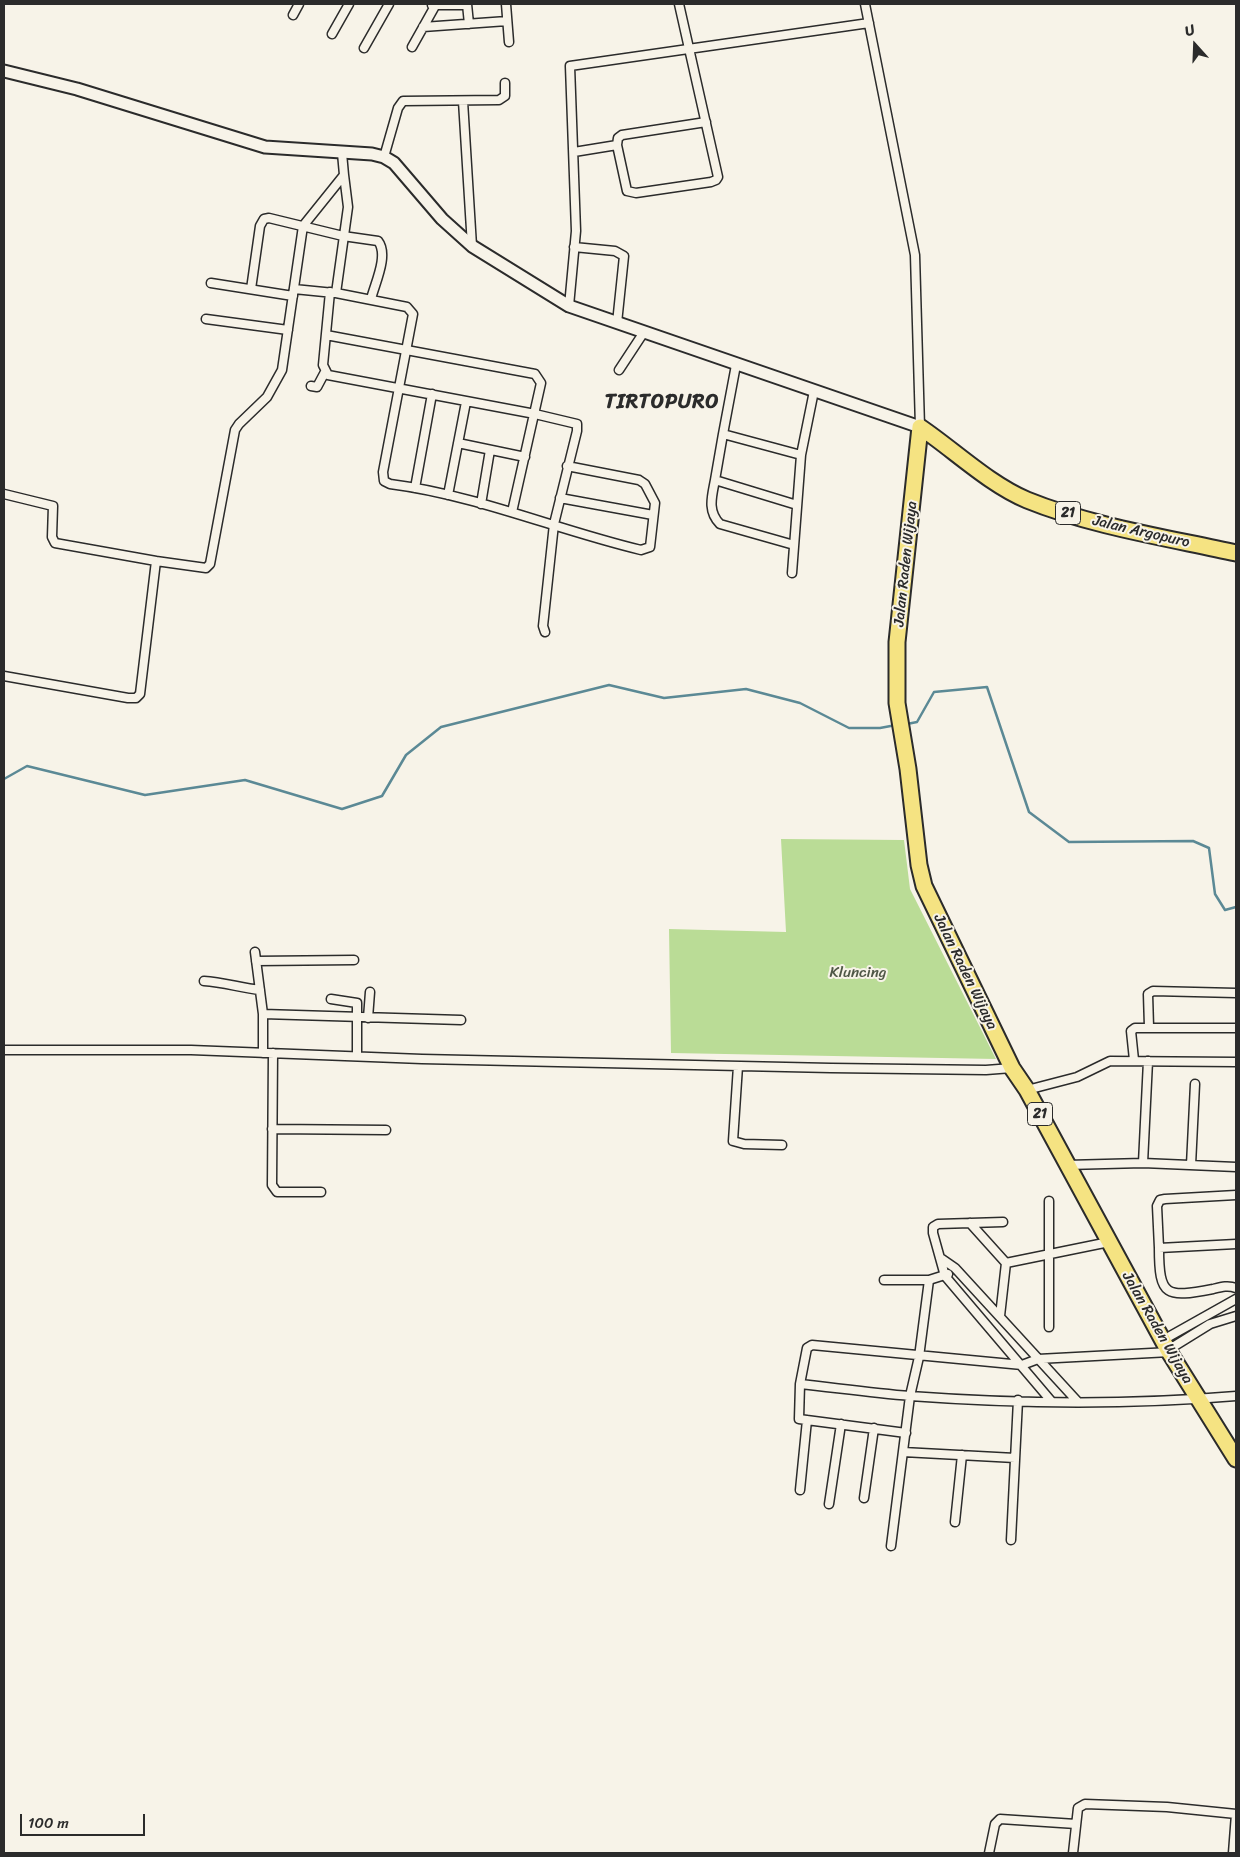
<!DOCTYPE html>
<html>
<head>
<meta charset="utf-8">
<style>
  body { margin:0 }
  #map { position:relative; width:1240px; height:1857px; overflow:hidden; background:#f7f3e8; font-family:Sriracha,sans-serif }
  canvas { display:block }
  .frame { position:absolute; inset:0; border:5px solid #2b2b2b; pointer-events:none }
  .north { position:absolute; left:1170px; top:20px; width:50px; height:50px; -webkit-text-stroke:4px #f7f3e8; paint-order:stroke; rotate:340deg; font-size:14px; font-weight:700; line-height:20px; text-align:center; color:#2b2b2b }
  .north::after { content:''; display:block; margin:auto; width:18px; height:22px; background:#2b2b2b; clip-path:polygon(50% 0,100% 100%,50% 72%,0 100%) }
  .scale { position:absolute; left:20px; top:1814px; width:125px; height:22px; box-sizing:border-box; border:2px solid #2b2b2b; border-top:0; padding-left:6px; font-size:15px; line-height:18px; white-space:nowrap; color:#2b2b2b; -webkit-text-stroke:4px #f7f3e8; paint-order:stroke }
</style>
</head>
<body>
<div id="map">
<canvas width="1240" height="1857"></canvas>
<div class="frame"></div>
<div class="north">U</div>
<div class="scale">100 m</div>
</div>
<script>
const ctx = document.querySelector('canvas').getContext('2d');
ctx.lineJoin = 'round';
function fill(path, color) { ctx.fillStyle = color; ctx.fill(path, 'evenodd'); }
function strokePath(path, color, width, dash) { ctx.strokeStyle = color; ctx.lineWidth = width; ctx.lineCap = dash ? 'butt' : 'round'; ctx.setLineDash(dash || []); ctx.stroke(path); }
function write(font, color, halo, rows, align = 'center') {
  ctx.font = font + ' Sriracha,sans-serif'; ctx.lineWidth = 4; ctx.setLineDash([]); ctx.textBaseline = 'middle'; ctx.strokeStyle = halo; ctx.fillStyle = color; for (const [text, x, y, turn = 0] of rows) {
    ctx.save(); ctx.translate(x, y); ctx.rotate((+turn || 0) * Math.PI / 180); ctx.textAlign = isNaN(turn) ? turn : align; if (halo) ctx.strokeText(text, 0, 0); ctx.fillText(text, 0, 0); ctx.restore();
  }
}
const green = new Path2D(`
  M781 839 904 840 910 889 996 1059 671 1053 669 929 786 932Z`);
const stream = new Path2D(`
  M907 724 917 722 934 692 987 687 1029 812 1069 842 1193 841 1209 848 1215 894 1225 910 1236 907
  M4 779 27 766 145 795 245 780 342 809 382 796 406 755 441 727 609 685 664 698 746 689 800 703 849 728H880L896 725`);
const street = new Path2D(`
  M467 4 469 24
  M506 4 509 42
  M679 4 718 177 716 180 711 182 636 193 627 191 617 145 618 138 622 135 706 122
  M865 4 915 255 920 427
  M432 5H467
  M293 15 299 4
  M423 27 507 21
  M332 34 349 4
  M412 47 435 6
  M364 48 389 4
  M463 101 472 246
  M574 152 617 145
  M384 157 398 108 403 101 499 100 505 96V83
  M344 175 348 207 336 293 407 307 413 314 383 472 384 481 390 484C476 495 557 530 641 550L650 547 655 503 645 484 639 480 567 466
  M574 247 615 251 624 256 617 323
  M211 283 293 296
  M251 289 260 226 264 219 269 218 343 236 378 241C389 255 375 283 371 299
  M294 289 334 293
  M330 292 323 365 328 375 535 414 577 424V431L554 524 543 626 545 632
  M569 306 576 231 570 66 869 23
  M206 319 288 330
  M326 335 535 374 541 383 512 512
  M736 365 723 434 801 455
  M619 370 644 332
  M311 386 317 387 325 372
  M723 434 715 480 797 505
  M458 443 525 457
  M715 480C712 496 707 511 720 524L794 545
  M415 488 432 394
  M4 494 53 506 52 537 55 543 156 561
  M448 495 466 402
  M560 498 653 515
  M481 504 490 450
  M792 573 801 455 814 391
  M4 676 128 698H136L140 694 156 561 206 568 210 564 235 430 239 424 267 397 282 370 303 226 344 175 342 153
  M255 952 263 1014V1053
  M256 961 354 960
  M204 981C223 982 241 988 260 990
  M331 999 357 1003V1056
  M263 1014 461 1020
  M368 1018 370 992
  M1149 1027 1148 994 1153 991 1236 993
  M4 1050H191L422 1059 831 1068 986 1070 1012 1068
  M273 1053 272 1185 277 1192H321
  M1134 1060 1131 1031 1135 1028H1236
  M738 1066 733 1141 744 1144 782 1145
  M1027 1090 1077 1077 1110 1061 1236 1062
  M272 1129 386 1130
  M1143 1163 1148 1061
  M1067 1165 1143 1163 1236 1167
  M1191 1165 1195 1084
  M1236 1195 1165 1199 1160 1200 1157 1206 1159 1248 1236 1244
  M1003 1222 938 1224 933 1227V1233L945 1276 1052 1402
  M970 1223 1006 1263 1000 1316
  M1159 1248C1159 1297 1166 1298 1213 1289 1221 1287 1228 1285 1236 1288
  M942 1259 955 1268 1077 1401
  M1006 1263 1109 1242
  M884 1280H929L948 1274
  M1049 1327V1201
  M1163 1340 1236 1299
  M1168 1350 1210 1324 1236 1316
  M800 1384C837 1388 873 1393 910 1396 1018 1404 1129 1405 1236 1396
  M906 1433 799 1419 800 1384 807 1348 812 1345 1022 1365 1038 1359 1170 1352
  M903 1452 1015 1458
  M800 1490 807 1420
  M864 1498 874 1428
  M829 1504 841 1424
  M955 1522 962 1455
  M1011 1540 1018 1400
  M891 1546 910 1396 919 1357 929 1280
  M989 1853 995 1824 1000 1819 1076 1824
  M1073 1853 1078 1808 1085 1804 1167 1807 1236 1814
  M1233 1853 1236 1814`);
const secondary = new Path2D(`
  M4 71 77 89 265 147 372 154 384 157 394 163 442 219 472 246 569 306 920 427`);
const highway = new Path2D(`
  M1236 553C1168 538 1091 526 1027 500 989 484 954 450 920 427L897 642V703L908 769 919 865 924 886 1012 1068 1027 1090 1168 1350 1236 1459`);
const shields = [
  [1068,513,25],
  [1040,1114,25]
];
const shieldNames = [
  ["21",1068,513],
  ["21",1040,1114]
];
const streetNames = [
  ["Jalan Argopuro",1141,532,13],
  ["Jalan Raden Wijaya",906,564,-84],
  ["Jalan Raden Wijaya",965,972,64],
  ["Jalan Raden Wijaya",1157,1328,60]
];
const parkNames = [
  ["Kluncing",858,973]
];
const districtNames = [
  ["TIRTOPURO",662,403]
];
fill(green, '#badc96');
strokePath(stream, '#5b8995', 2.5);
strokePath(street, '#2b2b2b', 11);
strokePath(secondary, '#2b2b2b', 15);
strokePath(highway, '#2b2b2b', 19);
strokePath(street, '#f7f3e8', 8);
strokePath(secondary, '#f7f3e8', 11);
strokePath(highway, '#f5e382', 15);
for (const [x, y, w] of shields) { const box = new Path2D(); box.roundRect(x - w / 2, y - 11.5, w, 23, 4); ctx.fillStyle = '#f7f3e8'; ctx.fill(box); strokePath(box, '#2b2b2b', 1); }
write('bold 14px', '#2b2b2b', null, shieldNames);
write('15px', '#2b2b2b', '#f7f3e8', streetNames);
write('15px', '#4f5746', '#f7f3e8', parkNames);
ctx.letterSpacing = '1px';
write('bold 20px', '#2b2b2b', '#f7f3e8', districtNames);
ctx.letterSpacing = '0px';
</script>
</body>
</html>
